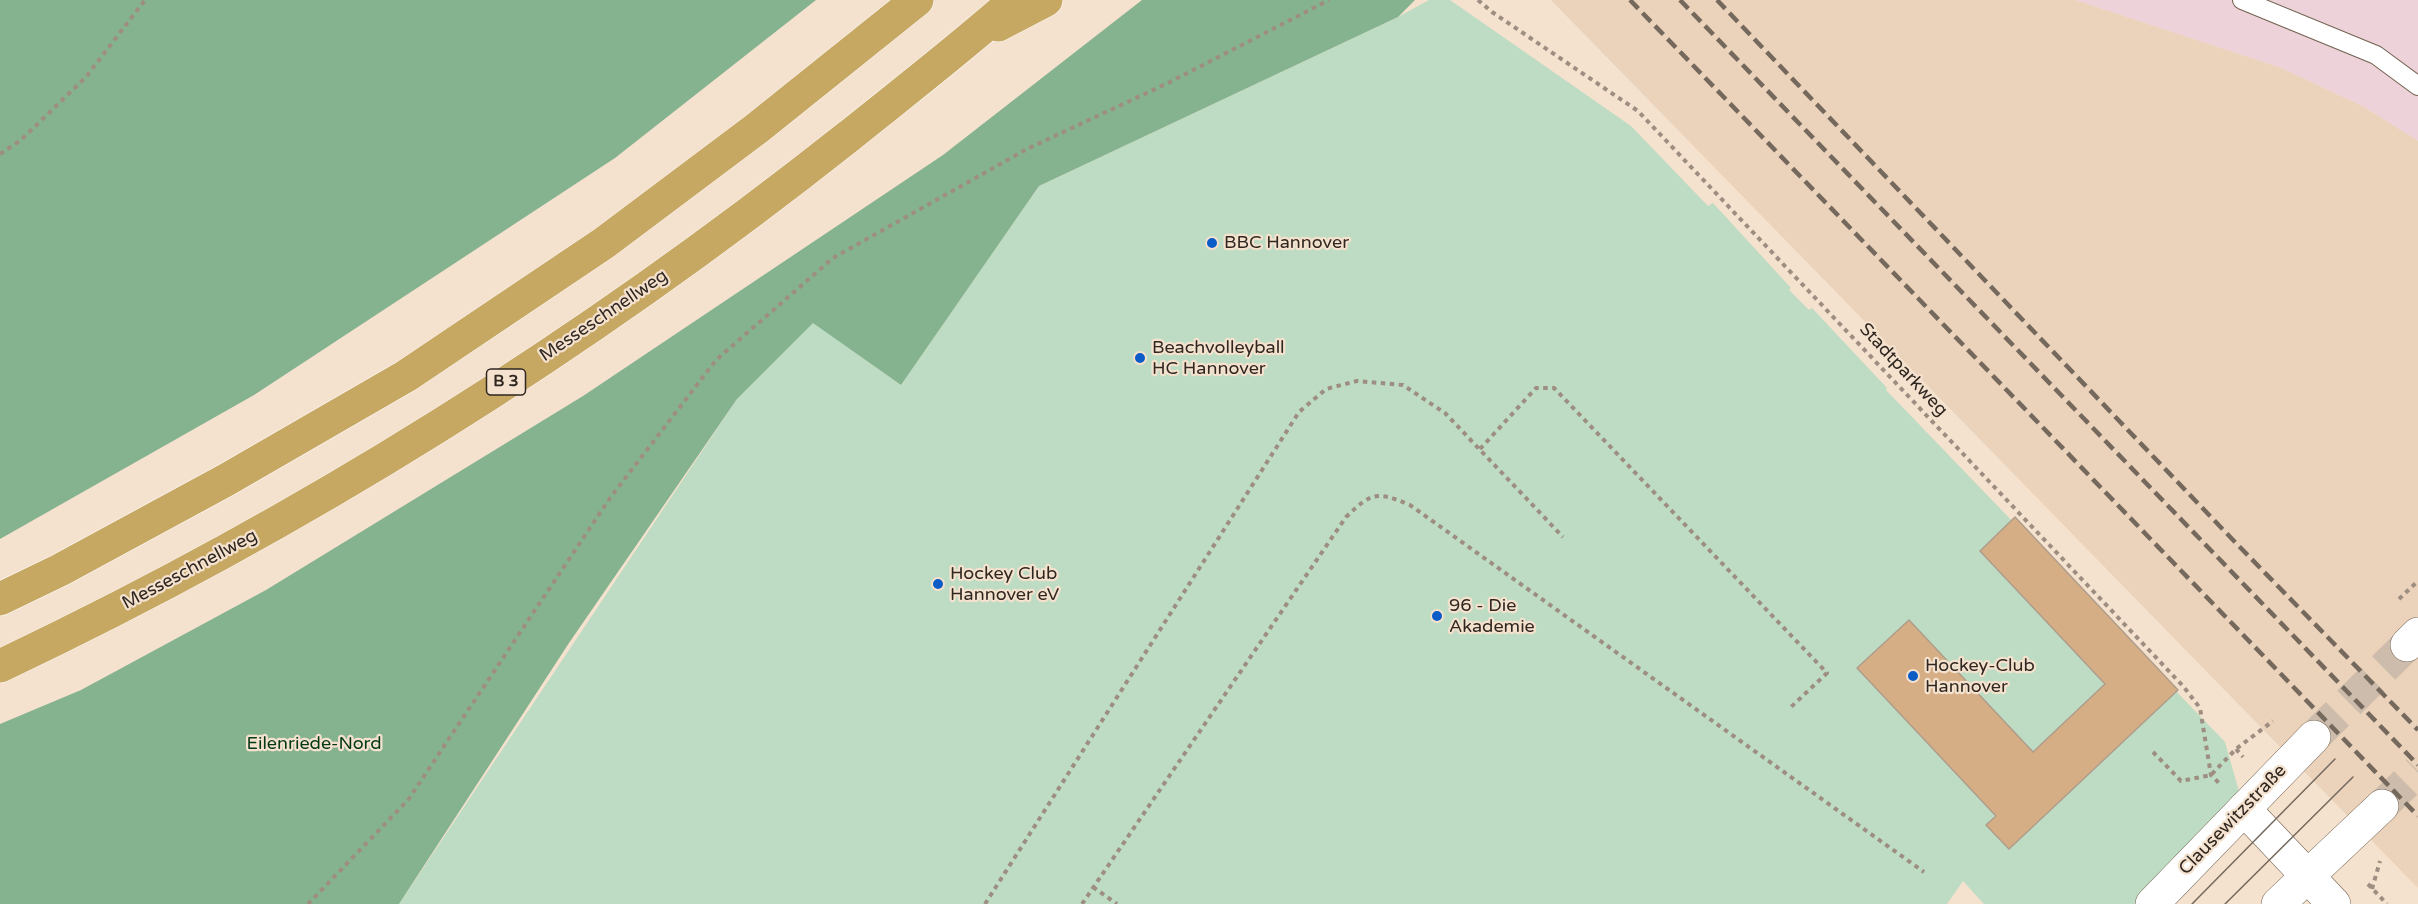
<!DOCTYPE html>
<html>
<head>
<meta charset="utf-8">
<style>
  body { margin:0 }
  canvas { display:block; background:#f4e1ce }
</style>
</head>
<body>
<canvas width="2418" height="904"></canvas>
<script>
const ctx = document.querySelector('canvas').getContext('2d');
ctx.lineJoin = 'round';
function fill(path, color) { ctx.fillStyle = color; ctx.fill(path, 'evenodd'); }
function strokePath(path, color, width, dash) { ctx.strokeStyle = color; ctx.lineWidth = width; ctx.lineCap = dash ? 'butt' : 'round'; ctx.setLineDash(dash || []); ctx.stroke(path); }
function write(font, color, halo, rows, align = 'center') {
  ctx.font = font + ' "Varela Round",sans-serif'; ctx.lineWidth = 4.5; ctx.setLineDash([]); ctx.textBaseline = 'middle'; ctx.strokeStyle = halo; ctx.fillStyle = color; for (const [text, x, y, turn = 0] of rows) {
    ctx.save(); ctx.translate(x, y); ctx.rotate((+turn || 0) * Math.PI / 180); ctx.textAlign = isNaN(turn) ? turn : align; if (halo) ctx.strokeText(text, 0, 0); ctx.fillText(text, 0, 0); ctx.restore();
  }
}
const commercial = new Path2D(`
  M2075 0H2418V141L2364 107 2281 68Z`);
const built = new Path2D(`
  M1551 0H2075L2281 68 2364 107 2418 141V888Z`);
const green = new Path2D(`
  M1429 0H1450L1631 126 1708 206 1713 203 1791 288 1789 290 1809 310 1812 308 1887 388 1886 390 2225 742 2244 809 2152 904H1984L1963 881 1947 904H399L737 399 813 322 901 385 1039 186 1398 17Z`);
const forest = new Path2D(`
  M0 0H816L615 158 254 395 0 539Z
  M1142 0H1415L1398 17 1039 186 901 385 813 323 737 399 569 643 399 904H0V724L81 690 266 590 583 396 943 155Z`);
const building = new Path2D(`
  M2015 517 2178 690 2009 849 1986 825 1996 816 1857 668 1909 620 2033 752 2105 684 1980 551Z`);
const tertiaryTunnel = new Path2D(`
  M2314 737 2407 645
  M2382 806 2418 771`);
const path = new Path2D(`
  M1478 0 1492 12 1638 111 2183 686 2200 708 2211 775 2219 783
  M0 154 21 140 86 77 145 0
  M1480 449 1536 388H1554L1827 673 1791 707
  M2399 599 2418 581
  M2236 749 2243 757
  M2153 752 2181 781 2211 775 2236 749 2273 721
  M2368 884 2387 904
  M1093 887 1117 904
  M2372 889 2380 861
  M308 904 408 800 610 498 716 360 833 258 1027 149 1168 83 1329 0
  M985 904 1299 412 1326 389 1357 381 1403 385 1445 413 1563 537
  M1082 904 1346 517C1372 492 1377 491 1410 505L1924 872`);
const service = new Path2D(`
  M2242 0 2376 55 2418 86`);
const minor = new Path2D(`
  M2244 809 2334 904`);
const tertiary = new Path2D(`
  M2407 645 2418 634
  M2152 904 2314 737
  M2278 904 2382 806`);
const trunk = new Path2D(`
  M998 25 1046 0
  M0 599 60 570 226 480 406 376 604 243 756 129 917 0
  M0 666C302 523 588 343 849 136 905 91 961 48 1015 0`);
const tram = new Path2D(`
  M2192 904 2335 759
  M2225 904 2353 777`);
const rail = new Path2D(`
  M1630 0 2418 816
  M1680 0 2418 765
  M1717 0 2233 540 2418 730`);
const markers = [
  [1212,243,6,"#0b5cc6"],
  [1140,358,6,"#0b5cc6"],
  [938,584,6,"#0b5cc6"],
  [1437,616,6,"#0b5cc6"],
  [1913,676,6,"#0b5cc6"]
];
const shields = [
  [506,382,39]
];
const shieldNames = [
  ["B 3",506,382]
];
const poiNames = [
  ["BBC Hannover",1224,243],
  ["Beachvolleyball",1152,348],
  ["HC Hannover",1152,369],
  ["Hockey Club",950,574],
  ["Hannover eV",950,595],
  ["96 - Die",1449,606],
  ["Akademie",1449,627],
  ["Hockey-Club",1925,666],
  ["Hannover",1925,687]
];
const streetNames = [
  ["Messeschnellweg",604,316,-34],
  ["Stadtparkweg",1903,370,47],
  ["Messeschnellweg",190,570,-28],
  ["Clausewitzstraße",2233,820,-46]
];
const parkNames = [
  ["Eilenriede-Nord",314,744]
];
fill(commercial, '#edd3d9');
fill(built, '#ebd2ba');
fill(green, '#bddcc3');
fill(forest, '#86b38f');
fill(building, '#d6ae86');
strokePath(building, '#af9d8b', 1.5);
strokePath(tertiaryTunnel, '#cdbcab', 33, [33, 16]);
strokePath(service, '#726150', 20);
strokePath(minor, '#726150', 34);
strokePath(tertiary, '#726150', 34);
strokePath(trunk, '#fff', 34);
strokePath(path, '#9d8e81', 4, [4.5, 4.5]);
strokePath(service, '#fff', 18);
strokePath(minor, '#fff', 33);
strokePath(tertiary, '#fff', 33);
strokePath(trunk, '#c6a863', 33);
strokePath(tram, '#75695d', 1.5);
strokePath(rail, '#75695d', 4.5, [12, 6]);
for (const [x, y, r, color] of markers) { const dot = new Path2D(); dot.arc(x, y, r, 0, 2 * Math.PI); ctx.fillStyle = color; ctx.fill(dot); strokePath(dot, '#f4e1ce', 2); }
for (const [x, y, w] of shields) { const box = new Path2D(); box.roundRect(x - w / 2, y - 13, w, 26, 4.5); ctx.fillStyle = '#f4e1ce'; ctx.fill(box); strokePath(box, '#2f2720', 1.5); }
write('bold 16px', '#2f2720', null, shieldNames);
write('18px', '#2f2720', '#f4e1ce', poiNames, 'left');
write('18px', '#2f2720', '#f4e1ce', streetNames);
write('18px', '#013916', '#f4e1ce', parkNames);
</script>
</body>
</html>
